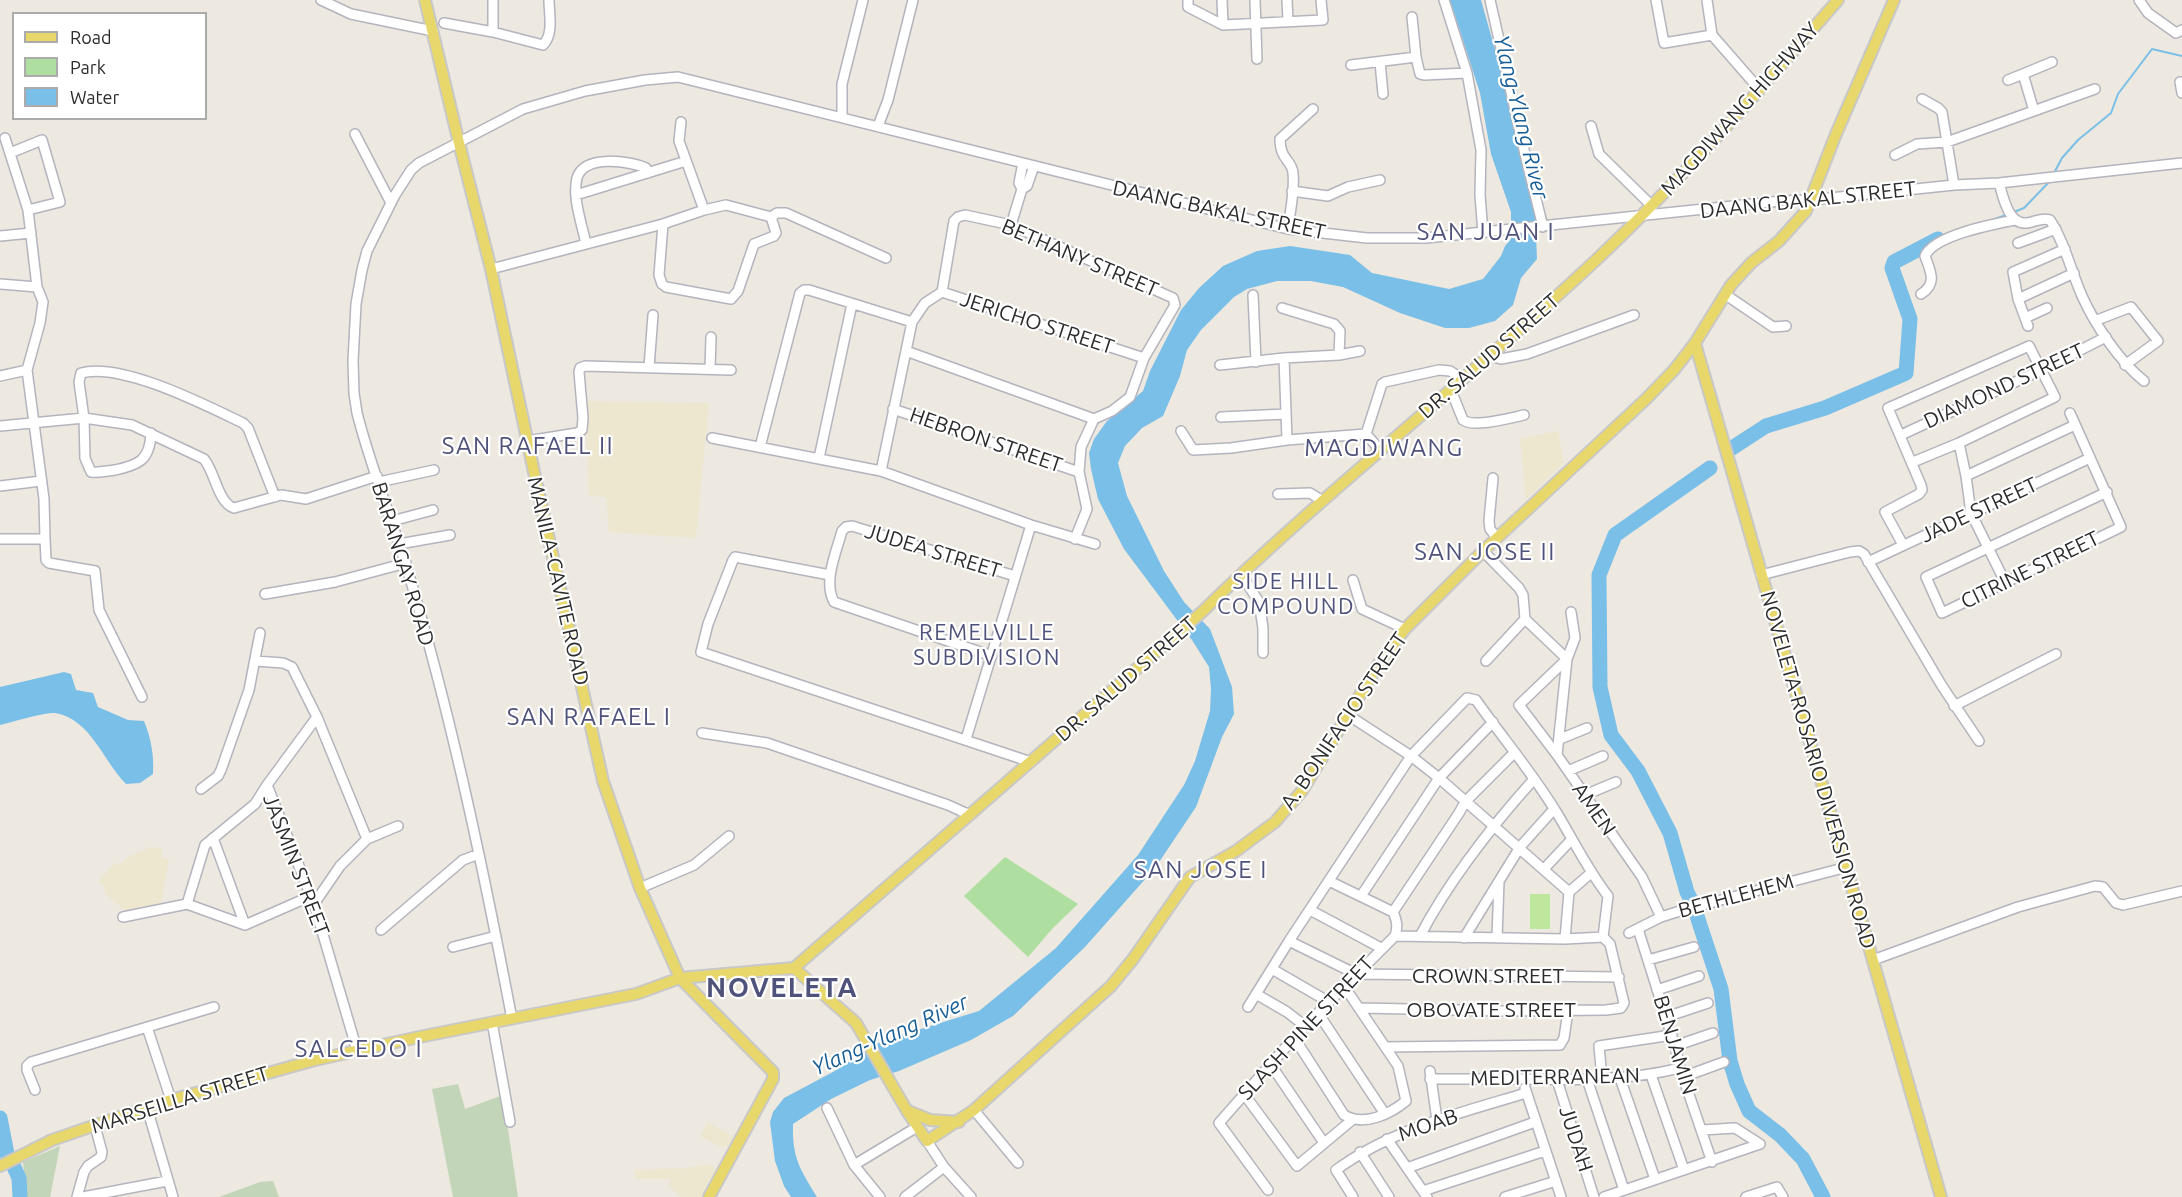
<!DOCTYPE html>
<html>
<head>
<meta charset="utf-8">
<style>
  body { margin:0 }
  #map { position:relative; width:2182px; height:1197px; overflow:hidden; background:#ede8e0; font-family:Ubuntu,sans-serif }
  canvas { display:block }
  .legend { position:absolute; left:12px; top:12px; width:195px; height:108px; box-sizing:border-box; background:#fff; border:2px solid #ababab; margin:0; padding:8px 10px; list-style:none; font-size:18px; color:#2c2c2c }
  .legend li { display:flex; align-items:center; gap:12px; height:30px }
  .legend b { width:30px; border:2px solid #ababab }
</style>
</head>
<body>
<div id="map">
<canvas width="2182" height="1197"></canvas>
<ul class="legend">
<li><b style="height:8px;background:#e8d76a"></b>Road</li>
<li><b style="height:16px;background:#afdfa0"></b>Park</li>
<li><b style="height:16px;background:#7abfe7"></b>Water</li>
</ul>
</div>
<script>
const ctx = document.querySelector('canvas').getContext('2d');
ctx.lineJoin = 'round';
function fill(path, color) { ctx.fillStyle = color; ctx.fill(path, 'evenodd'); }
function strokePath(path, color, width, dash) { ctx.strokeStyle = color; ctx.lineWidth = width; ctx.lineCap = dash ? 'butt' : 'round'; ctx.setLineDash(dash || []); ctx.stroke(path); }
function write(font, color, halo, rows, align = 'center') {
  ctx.font = font + ' Ubuntu,sans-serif'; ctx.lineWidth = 4.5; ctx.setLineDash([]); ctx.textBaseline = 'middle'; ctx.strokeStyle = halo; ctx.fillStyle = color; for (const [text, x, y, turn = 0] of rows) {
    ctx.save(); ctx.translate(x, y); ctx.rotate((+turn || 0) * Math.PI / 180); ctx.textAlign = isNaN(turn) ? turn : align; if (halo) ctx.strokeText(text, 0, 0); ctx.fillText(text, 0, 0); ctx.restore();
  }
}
const education = new Path2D(`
  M585 401 709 403 696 538 609 532 606 498 589 495Z
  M1558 431 1564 463 1526 499 1520 439Z
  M151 847 161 848 162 857 169 859 160 906 130 914 106 895 103 885 98 881 115 863 119 865 128 857Z
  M708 1122 737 1139 734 1144 723 1148 700 1136Z
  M710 1164 721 1175 705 1197H681L668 1185 671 1179H635V1170L686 1168Z`);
const green = new Path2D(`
  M1005 857 1078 904 1053 928 1028 957 964 896Z`);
const cemetery = new Path2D(`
  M458 1084 465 1109 503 1095 518 1197H453L432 1089Z
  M60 1146 50 1197H27L23 1162Z
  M273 1181 279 1197H219L260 1182Z`);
const pitch = new Path2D(`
  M1530 894H1550V929H1530Z`);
const water = new Path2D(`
  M1450 0H1481L1509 99 1524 174 1535 213 1537 259 1521 278 1513 305 1495 321 1469 328H1445L1400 313 1343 287 1311 281H1277L1247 289 1234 297 1201 330 1187 350 1180 376 1163 416 1142 428 1125 446 1118 463 1127 496 1164 571 1184 602 1210 629 1232 687 1234 714 1222 737 1196 807 1155 868 1085 947 1013 1016 971 1040 899 1071 870 1080 831 1099 793 1124C792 1158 800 1169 817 1197H791L784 1186 775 1161 770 1122 773 1112 784 1098 833 1072 882 1041 979 1011 1056 948 1138 855 1184 785 1195 761 1210 711 1211 689 1209 667 1192 640 1124 549 1098 499 1091 469 1089 453 1094 439 1107 421 1143 391 1150 371 1181 310 1199 288 1223 266 1257 251 1290 246 1350 255 1372 273 1449 289 1483 279 1501 256 1505 246 1511 239V212L1491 154 1480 93Z
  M64 672 71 674 76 690 93 693 98 707 128 720 144 721C151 738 154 755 153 774L140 783 126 784C103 761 91 719 55 713 45 712 12 722 0 725V687Z`);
const stream = new Path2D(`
  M2054 173 2062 158 2078 140 2111 113 2118 94 2152 49 2182 56
  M2014 212 2024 208 2050 181
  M1989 221 2006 215`);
const river = new Path2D(`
  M1732 448 1766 426 1825 408 1906 373 1910 319 1892 268 1894 262 1938 239
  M1692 902 1687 892 1670 833 1638 771 1611 735 1600 687 1599 575 1615 535 1710 468
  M1696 913 1721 989 1730 1061 1737 1084 1749 1111 1780 1135 1803 1159 1823 1197
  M0 1118 7 1154
  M14 1167 19 1178 20 1197`);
const minor = new Path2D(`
  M321 0 351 14 433 31
  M1188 0V7L1223 25 1323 20 1321 0
  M1222 0 1223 25
  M1255 0 1257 59
  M1287 0 1288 21
  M1444 0 1467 73 1481 150 1480 195 1483 233
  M1490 0 1525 154 1543 227
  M1656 0 1664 43 1712 35
  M1707 0 1712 35 1760 90
  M2139 0 2148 13 2176 33 2182 30
  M444 23 493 32 543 45C554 34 549 14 549 0
  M493 32V0
  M1416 57 1420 74 1424 75 1467 73
  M1380 62 1383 94
  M1351 65 1416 57 1412 17
  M2023 74 2052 62
  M2008 80 2023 74 2034 111
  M2182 82H2180L2182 93
  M1922 99 1938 108 1942 112 1954 185
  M842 117V84L863 0
  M681 122 679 141 704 210
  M878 126 888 100 913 0
  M1591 126 1599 154 1652 206
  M355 134 391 203
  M10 153 42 140 60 202 28 210
  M1895 155 1917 144 1947 142 2095 89
  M1999 183C2003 196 2008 225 2027 223 2035 222 2042 217 2050 220 2065 243 2071 271 2082 296 2095 325 2120 362 2144 381
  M1022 189 1019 183 1023 163
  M1292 191 1328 196 1348 187 1380 180
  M576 195 686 161
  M663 224 659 275 662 284 666 287 731 299 738 291 754 244 774 236 776 233 771 217
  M1011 225 1022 189 1027 186 1034 166
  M1288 229C1290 211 1295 191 1293 173 1292 160 1280 160 1280 139L1313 109
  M0 236 31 233
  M2018 243 2056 229
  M586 244C582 224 572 198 577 178 584 154 630 161 646 168L648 173
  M491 269 663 224 704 210 726 205 771 217 777 213H786L886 258
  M0 284 37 287
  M942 292 954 221 958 217 965 215 1011 225 1173 298 1175 305 1144 358 1130 397 1112 411 1094 419
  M1921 294C1938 283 1930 271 1925 256 1934 235 1994 224 2015 220
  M1253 295 1256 362
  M1726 295 1773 327 1786 326
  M2018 299 2074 273
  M1282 308 1334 324 1340 331 1339 355
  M2025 318 2047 308
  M2097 320 2131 307 2158 341 2125 365
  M2028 326 2018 299 2013 272 2065 249
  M906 351 1094 419
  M1489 356 1501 359 1527 354 1634 315
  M1284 358 1287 440
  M1220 365 1284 358 1339 355 1360 351
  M649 367 653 315
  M710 369 711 337
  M0 376 27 370
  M1451 390 1463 420C1474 428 1510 418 1524 415
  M893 409 1079 472
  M2070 413 2121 527 1942 613 1926 577 2107 492
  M1221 417 1286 414
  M0 426 84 418 132 425 204 459C215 472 218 503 234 508L281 495 306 499 377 476
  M1181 431 1193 450 1231 448 1287 440 1366 434 1381 451
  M151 433C150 460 139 465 115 470 106 471 99 473 91 472L85 458 84 418 79 382 81 373C122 362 205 405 243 423L248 428 275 497
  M1366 434 1382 384 1385 382 1439 370 1450 371 1463 379
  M1901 435 2041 370 2106 337
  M712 438 881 471 1031 525 1095 544
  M527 441 577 433 582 430 583 418 579 372 580 368 585 366 731 370
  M1959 443 1966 476 1971 513 2005 582
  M760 447 800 293 804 290H809L912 322 925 303 942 292 1144 358
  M819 458 852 304
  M881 471 912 322
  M1966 476 2075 425
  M1493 478 1489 521 1490 529 1497 538
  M379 482 434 470
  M0 486 41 481
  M1278 494 1310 493 1323 501
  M392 521 433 510
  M0 539H45L44 499 27 370 40 323 43 302 37 287 28 210 5 138
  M45 539 46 560 49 563 95 571 99 610 142 697
  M1075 539 1087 509 1079 472 1081 447 1094 419
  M399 544 450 535
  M1903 545 1885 512 1919 494 1922 490 1921 485 1888 408 2029 346 2055 397 1959 443 1913 462
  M1483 551 1519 588 1523 595 1525 619 1567 659 1557 755
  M1868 562 2090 458
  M1241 574 1259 602 1263 628V653
  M830 575 735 557 733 560 708 624 701 652 1031 762
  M1761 575 1850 552 1859 551 1864 554 1942 686 1979 741
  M1353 580 1362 609 1405 629
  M265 594 335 582 406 563
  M1571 612 1575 638 1567 659 1519 705 1557 755 1642 877 1661 917
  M992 656 834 602C823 581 836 553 842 531L846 527 852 526 1015 576
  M256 661 283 663 292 667 317 717 267 785
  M1486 661 1525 619
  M1954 706 2056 654
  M1348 715 1411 756 1439 778 1569 892
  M317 717 367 839
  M702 733 767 743 948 805 970 815
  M966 739 1031 525
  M1560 739 1587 728
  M1568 771 1603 756
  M201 789 218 776 221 770 249 690 260 633
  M1585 795 1616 782
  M213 838 245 925
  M1544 869 1572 839
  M1329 881 1393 912C1397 921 1398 926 1395 936
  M640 888 694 865 729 836
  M1361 896 1439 778 1493 722
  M187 904 205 845 255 804 267 785 314 904 357 1050
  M314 904 340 866 367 839 398 826
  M1310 910 1381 948
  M1393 912 1459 813 1465 802 1514 753
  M123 917 187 904 245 925 311 896
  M1638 929 1675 1046 1680 1068 1712 1162
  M381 930 463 860 479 854
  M1629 933 1661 917 1683 910 1847 867
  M1420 936C1450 879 1491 827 1534 779
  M1464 938 1520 847 1554 809
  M1497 938 1499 881
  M1565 939 1569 892 1591 873
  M1289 941 1356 974 1619 977
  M453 947 496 936
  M1648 960 1694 947
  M1873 960 2018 907 2095 886 2103 887 2116 903 2123 905 2182 891
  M1272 969 1329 1002
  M1657 990 1699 976
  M1256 994 1287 1012 1305 1026
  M1248 1007 1289 941 1411 756 1467 698 1476 700C1502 737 1531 771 1555 810 1573 839 1587 869 1608 896L1603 937
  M1361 1008 1504 1011 1606 1010 1621 1008 1624 1003 1610 944 1603 937 1565 939 1395 936
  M1318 1013 1385 1114
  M1666 1017 1708 1003
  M512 1019C485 878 456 737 416 599 399 536 373 476 357 413L354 393 353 361 356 304 362 270 367 251 395 195 411 170 419 163 523 109 585 91 645 80 678 77 1288 229 1367 238H1426L1781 201 1811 200 1954 185 1999 183 2182 163
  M492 1022 510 1122
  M147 1027 171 1100
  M1295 1039 1344 1115C1364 1127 1390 1114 1406 1101L1398 1066 1344 986
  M1675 1046 1713 1033
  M1385 1047 1560 1045 1564 1038 1568 1011
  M1271 1065 1324 1143
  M1430 1071 1437 1120
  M1651 1075 1684 1170
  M1683 1077 1724 1062
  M1620 1078 1655 1179
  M1430 1079C1461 1079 1492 1079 1523 1079 1576 1080 1628 1081 1680 1068
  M1587 1079 1624 1190
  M1602 1079 1599 1046 1672 1035
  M1557 1080 1594 1197
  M1525 1088 1561 1197
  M35 1090 27 1070V1066L31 1062 214 1007
  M1244 1094 1297 1166 1352 1120
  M147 1108 173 1197
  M827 1108 854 1165 880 1197
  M974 1110 1018 1163
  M1387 1139 1427 1197
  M927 1141 944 1167 971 1197
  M1360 1152 1389 1197
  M854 1165 917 1127
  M1407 1168 1535 1122
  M1268 1190 1219 1123 1300 1031 1395 936
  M1423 1191 1545 1151
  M77 1197 84 1172 88 1166 101 1157 102 1152 95 1126
  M83 1197 167 1181
  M905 1197 944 1167
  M1353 1197 1336 1170C1392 1129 1460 1113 1526 1093
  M1505 1197 1556 1181
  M1604 1197 1760 1144 1735 1128 1702 1130
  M1746 1197 1777 1187 1783 1197`);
const major = new Path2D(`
  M425 0 459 143 491 269 534 472 603 781 640 888 680 978 773 1072V1079L709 1197
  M1695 343 1941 1197
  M794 968 856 1023 907 1111 927 1141 974 1110 1111 986 1133 959 1190 877 1236 851 1275 822 1302 791 1378 665 1405 629 1483 551 1646 399 1674 370 1695 343 1731 285 1751 263 1779 241 1806 211 1836 134 1894 0
  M794 968 1203 611C1328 489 1467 381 1595 261 1682 179 1760 90 1838 0
  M908 1111 930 1120 959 1122
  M0 1166 52 1140 122 1116 171 1100 315 1060 419 1037 636 994 680 978 794 968`);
const streetNames = [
  ["MAGDIWANG HIGHWAY",1740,109,-48],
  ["DAANG BAKAL STREET",1808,200,-6],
  ["DAANG BAKAL STREET",1219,210,12],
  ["BETHANY STREET",1080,258,23],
  ["JERICHO STREET",1037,323,18],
  ["DR. SALUD STREET",1489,356,-41],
  ["DIAMOND STREET",2004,386,-25],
  ["HEBRON STREET",986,440,19],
  ["JADE STREET",1979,510,-25],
  ["JUDEA STREET",933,551,17],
  ["BARANGAY ROAD",403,564,73],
  ["CITRINE STREET",2030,570,-26],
  ["MANILA-CAVITE ROAD",558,581,77],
  ["DR. SALUD STREET",1126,679,-41],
  ["A. BONIFACIO STREET",1344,721,-56],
  ["NOVELETA-ROSARIO DIVERSION ROAD",1818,770,74],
  ["AMEN",1594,809,55],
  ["JASMIN STREET",296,865,69],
  ["BETHLEHEM",1736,896,-15],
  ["CROWN STREET",1488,976],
  ["OBOVATE STREET",1491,1010],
  ["SLASH PINE STREET",1306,1028,-47],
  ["BENJAMIN",1675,1045,73],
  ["MEDITERRANEAN",1555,1077,-1],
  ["MARSEILLA STREET",180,1100,-17],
  ["MOAB",1428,1125,-19],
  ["JUDAH",1576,1139,72]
];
const waterNames = [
  ["Ylang-Ylang River",1521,117,76],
  ["Ylang-Ylang River",890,1035,-24]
];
const neighbourhoodNames = [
  ["SIDE HILL",1286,582],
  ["COMPOUND",1286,607],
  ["REMELVILLE",987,633],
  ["SUBDIVISION",987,658]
];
const quarterNames = [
  ["SAN JUAN I",1486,232],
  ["SAN RAFAEL II",528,446],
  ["MAGDIWANG",1384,448],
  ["SAN JOSE II",1485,552],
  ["SAN RAFAEL I",589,717],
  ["SAN JOSE I",1201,870],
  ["SALCEDO I",359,1049]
];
const districtNames = [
  ["NOVELETA",782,988]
];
fill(education, '#ede7d0');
fill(green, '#afdfa0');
fill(cemetery, '#c3d5b8');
fill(pitch, '#bfe69d');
fill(water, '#7abfe7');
strokePath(stream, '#7abfe7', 2);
strokePath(river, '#7abfe7', 15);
strokePath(minor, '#b3b4be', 12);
strokePath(major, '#c8c8c8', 14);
strokePath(minor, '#fff', 9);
strokePath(major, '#e8d76a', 10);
write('21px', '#2c2c2c', '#fff', streetNames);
write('italic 22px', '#175d96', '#fff', waterNames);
ctx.letterSpacing = '1.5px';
write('22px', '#4f527a', '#fff', neighbourhoodNames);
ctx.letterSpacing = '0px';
ctx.letterSpacing = '1.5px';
write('24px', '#4f527a', '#fff', quarterNames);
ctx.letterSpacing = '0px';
ctx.letterSpacing = '1.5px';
write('bold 27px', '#4f527a', '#fff', districtNames);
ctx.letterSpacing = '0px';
</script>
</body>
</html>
